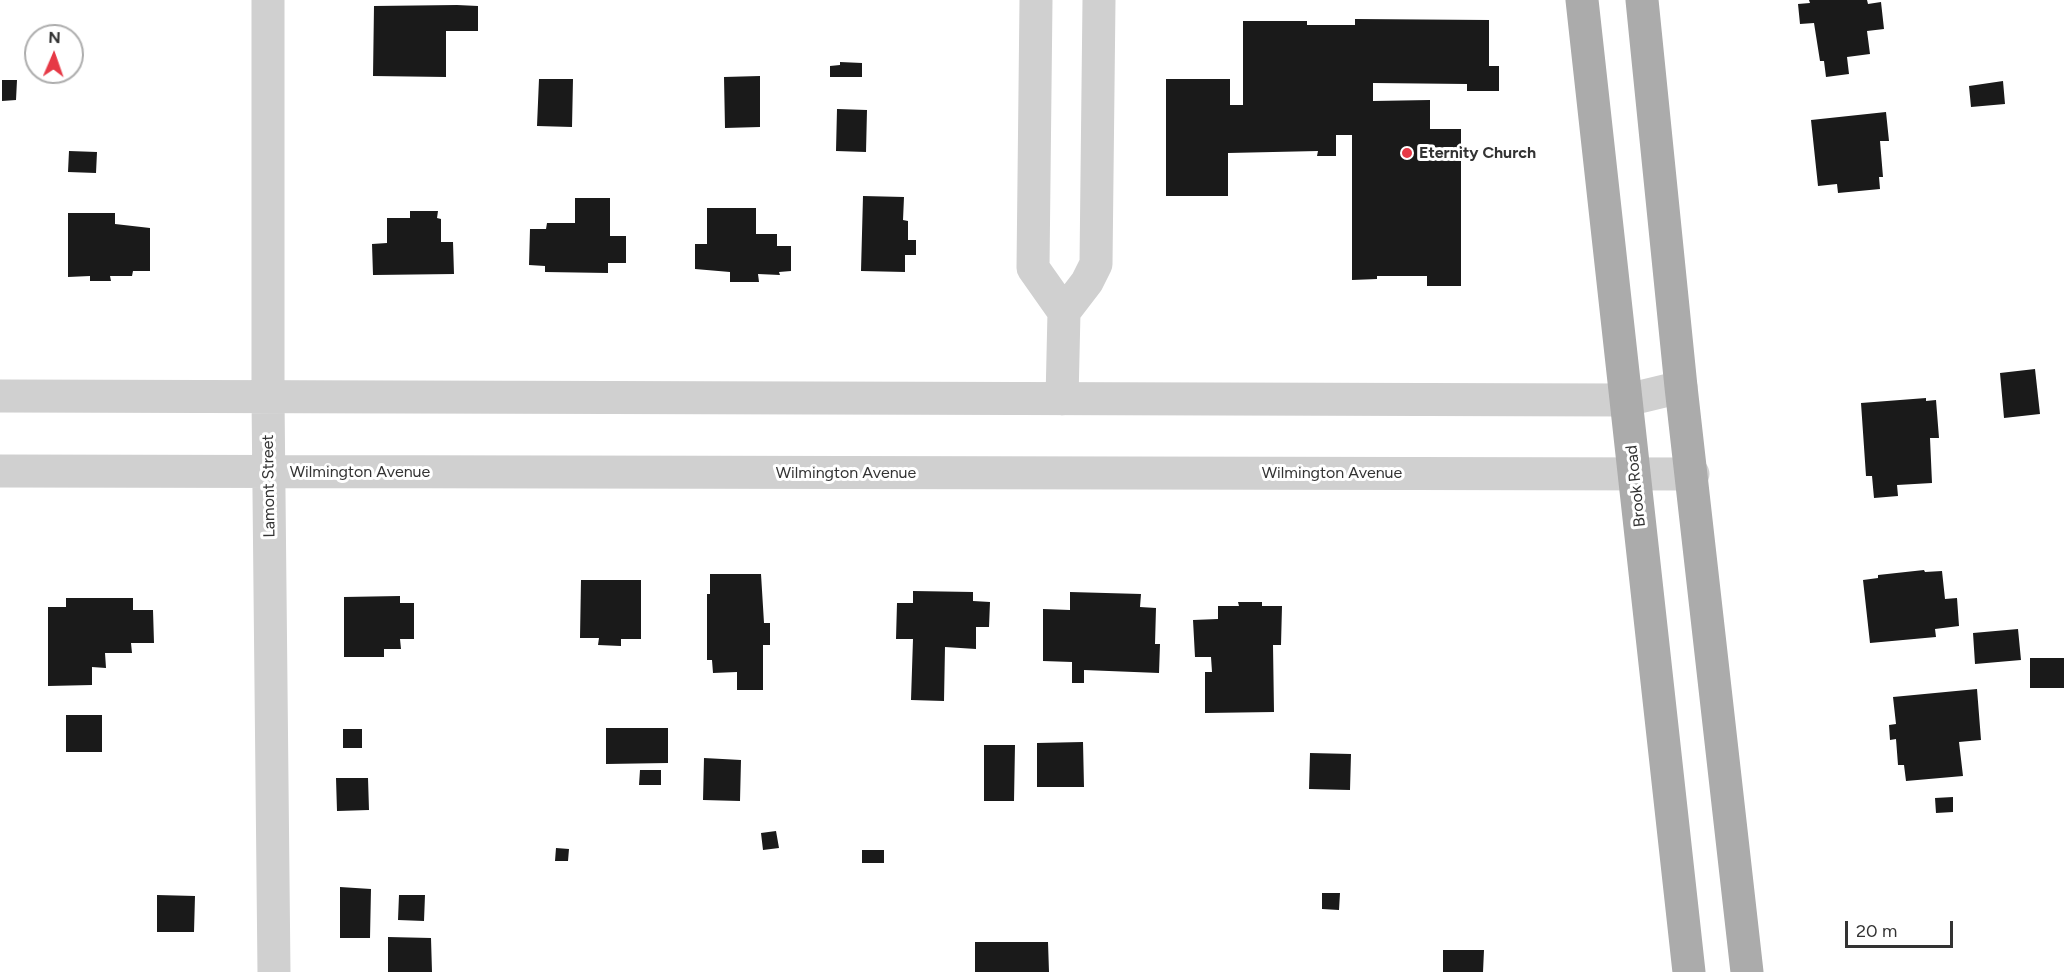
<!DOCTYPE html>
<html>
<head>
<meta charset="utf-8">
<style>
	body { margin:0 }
	#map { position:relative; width:2064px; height:972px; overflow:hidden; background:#fff; font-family:Figtree,sans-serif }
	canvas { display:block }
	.north { position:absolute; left:24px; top:24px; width:60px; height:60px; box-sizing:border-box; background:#fff; border:2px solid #adadad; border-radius:50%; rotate:2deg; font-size:16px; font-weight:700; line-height:24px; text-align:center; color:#333 }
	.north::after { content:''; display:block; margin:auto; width:21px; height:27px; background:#e63946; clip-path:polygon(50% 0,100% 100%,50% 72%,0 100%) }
	.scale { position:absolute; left:1845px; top:921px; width:108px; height:27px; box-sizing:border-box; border:3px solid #333; border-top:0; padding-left:8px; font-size:18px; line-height:21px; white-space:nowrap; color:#333; -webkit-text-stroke:4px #fff; paint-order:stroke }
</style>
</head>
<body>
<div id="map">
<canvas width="2064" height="972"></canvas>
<div class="north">N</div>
<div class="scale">20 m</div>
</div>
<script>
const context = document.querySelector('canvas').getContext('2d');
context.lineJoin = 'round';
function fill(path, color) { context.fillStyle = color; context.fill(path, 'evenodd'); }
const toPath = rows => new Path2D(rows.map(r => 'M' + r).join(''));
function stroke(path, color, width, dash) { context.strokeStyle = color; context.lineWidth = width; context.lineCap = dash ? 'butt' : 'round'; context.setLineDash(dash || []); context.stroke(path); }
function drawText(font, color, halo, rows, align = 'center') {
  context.font = font + ' Figtree,sans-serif'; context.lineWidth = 6; context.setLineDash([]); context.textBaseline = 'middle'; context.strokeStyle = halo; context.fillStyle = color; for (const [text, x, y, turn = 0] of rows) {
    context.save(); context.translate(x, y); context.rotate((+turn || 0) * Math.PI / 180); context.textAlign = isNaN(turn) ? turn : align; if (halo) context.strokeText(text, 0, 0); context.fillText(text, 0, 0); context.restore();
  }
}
const building = toPath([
	[1809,0,1867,0,1868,4,1881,2,1884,29,1867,31,1870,54,1847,57,1849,74,1826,77,1824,61,1820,61,1814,23,1800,24,1798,4,1810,3],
	[457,5,478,6,478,31,446,31,446,77,373,76,374,6],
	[1355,19,1489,20,1489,66,1499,66,1499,91,1467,91,1467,84,1373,83,1373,101,1430,100,1430,129,1461,129,1461,286,1427,286,1427,276,1377,276,1377,279,1352,280,1352,135,1336,135,1336,156,1317,156,1318,151,1228,153,1228,196,1166,196,1166,79,1230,79,1230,105,1243,105,1243,21,1307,21,1307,25,1355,25],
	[840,62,862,63,862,77,830,77,830,66,840,65],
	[760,76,760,127,725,128,724,77],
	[539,79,573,79,572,127,537,126],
	[2,80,17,80,16,100,2,101],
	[2003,81,2005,104,1971,107,1969,86],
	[837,109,867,110,866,152,836,151],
	[1886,112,1889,141,1880,141,1883,177,1879,177,1880,189,1838,193,1837,184,1818,186,1811,120],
	[69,151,97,152,96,173,68,172],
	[863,196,904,197,903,220,908,221,908,240,916,240,916,255,905,255,905,272,861,271],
	[575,198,610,198,610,236,626,236,626,263,608,263,608,273,545,272,545,266,529,265,530,229,546,229,547,223,575,223],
	[707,208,756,208,756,234,777,234,777,246,791,246,791,271,779,272,780,275,758,274,759,282,730,282,730,272,695,269,695,244,707,244],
	[410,211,438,211,437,218,441,219,441,242,453,242,454,274,373,275,372,244,387,243,387,218,410,218],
	[68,213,115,213,115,224,150,228,150,271,133,271,132,276,110,276,111,281,90,281,90,276,68,277],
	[2035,369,2040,414,2004,418,2000,373],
	[1926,398,1926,401,1936,400,1939,438,1930,438,1932,483,1897,485,1898,496,1874,498,1872,476,1866,476,1861,403],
	[1924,570,1925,572,1942,571,1945,599,1957,598,1959,626,1935,629,1936,637,1870,643,1863,580,1878,578,1878,575],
	[710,574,761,574,764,623,770,623,770,645,763,645,763,690,737,690,737,672,713,673,712,660,707,660,707,594,710,594],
	[581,580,641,580,641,639,621,639,621,646,598,645,599,638,580,638],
	[913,591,973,592,973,601,990,602,989,627,976,627,976,649,945,647,944,701,911,700,913,639,896,639,897,603,913,603],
	[1070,592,1141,594,1140,607,1156,608,1155,644,1160,644,1159,673,1084,670,1084,683,1072,683,1072,662,1043,661,1043,609,1070,610],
	[400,596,400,603,414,603,414,639,400,639,401,649,384,649,384,657,344,657,344,597],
	[66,598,133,598,133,610,153,610,154,643,131,643,132,653,105,653,106,668,92,667,92,685,48,686,48,607,66,607],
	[1238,602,1262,602,1262,606,1282,606,1281,645,1273,645,1274,712,1205,713,1205,672,1212,672,1211,657,1195,657,1193,620,1218,619,1218,606,1239,606],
	[2018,629,2021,660,1975,664,1973,633],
	[2030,658,2064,658,2064,688,2030,688],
	[1977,689,1981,740,1959,742,1963,776,1906,781,1904,765,1898,765,1896,739,1890,740,1889,725,1896,724,1893,697],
	[66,715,102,715,102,752,66,752],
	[606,728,668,728,668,763,606,764],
	[343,729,362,729,362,748,343,748],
	[1083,742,1084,787,1037,787,1037,743],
	[984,745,1015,745,1014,801,984,801],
	[1310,753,1351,754,1350,790,1309,789],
	[704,758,741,760,740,801,703,800],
	[640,770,661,770,661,785,639,785],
	[336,778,368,778,369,810,337,811],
	[1953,797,1953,812,1936,813,1935,798],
	[776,831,779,848,763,850,761,833],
	[556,848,569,849,568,861,555,861],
	[862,850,884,850,884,863,862,863],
	[340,887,371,889,370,938,340,938],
	[1322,893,1340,893,1339,910,1322,909],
	[157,895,195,896,194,932,157,932],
	[399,895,425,895,424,921,398,920],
	[388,937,431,938,432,972,388,972],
	[975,942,1048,942,1049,972,975,972],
	[1443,950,1484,950,1483,972,1443,972]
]);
const minor = toPath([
	[268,0,268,398,274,972],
	[1036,0,1033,268,1064,312,1062,399],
	[1064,312,1087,282,1096,264,1099,0],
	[0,396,1627,400,1681,387],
	[0,471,1693,474]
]);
const major = toPath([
	[1582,0,1689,972],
	[1642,0,1681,387,1747,972]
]);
const markers = [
	[1407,153,6,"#e63946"]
];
const poiNames = [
	["Eternity Church",1419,153]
];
const streetNames = [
	["Wilmington Avenue",360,472],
	["Wilmington Avenue",846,473],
	["Wilmington Avenue",1332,473],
	["Lamont Street",269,486,-91],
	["Brook Road",1636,486,-96]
];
fill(building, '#1a1a1a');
stroke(minor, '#d0d0d0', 33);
stroke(major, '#ababab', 33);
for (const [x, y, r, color] of markers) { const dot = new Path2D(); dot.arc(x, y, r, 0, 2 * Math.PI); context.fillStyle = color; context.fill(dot); stroke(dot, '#fff', 2); }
drawText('bold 16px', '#333', '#fff', poiNames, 'left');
drawText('16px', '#333', '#fff', streetNames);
</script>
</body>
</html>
